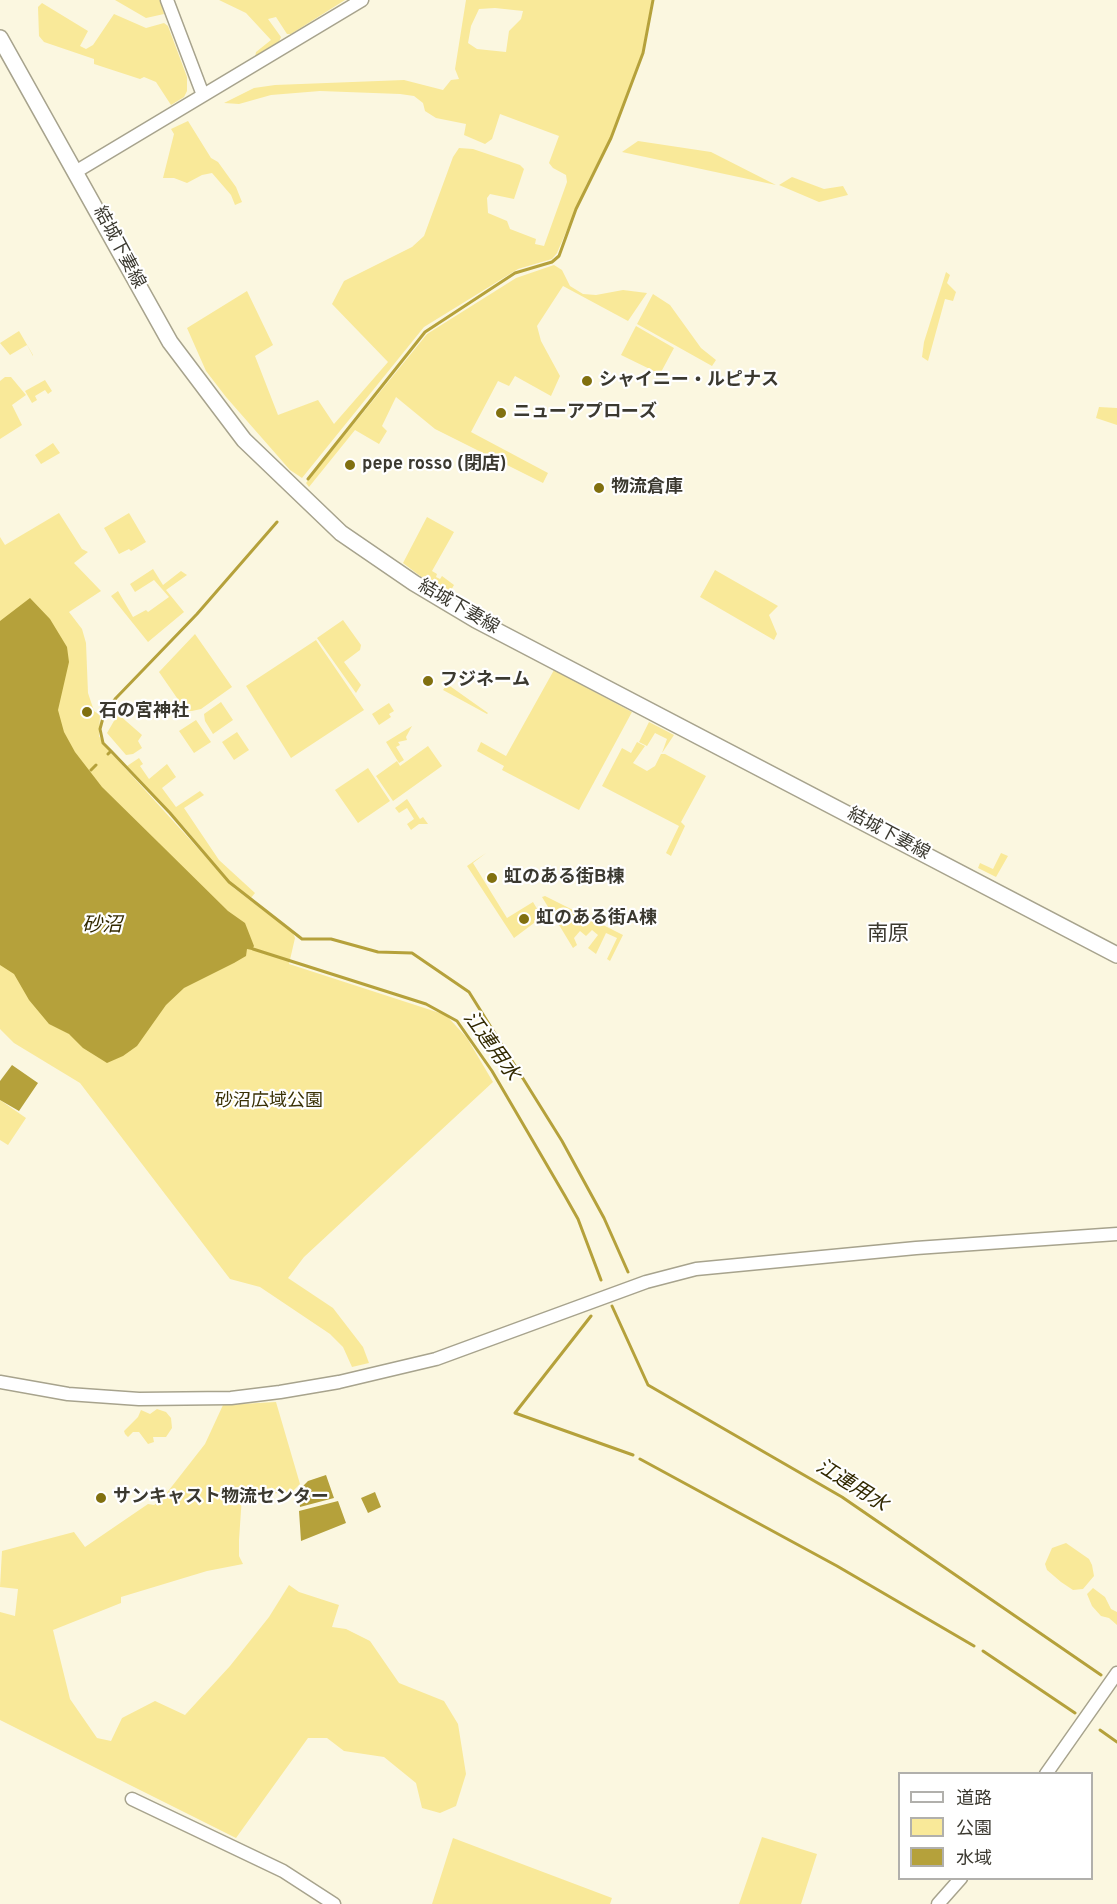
<!DOCTYPE html>
<html>
<head>
<meta charset="utf-8">
<style>
	body { margin:0 }
	#map { position:relative; width:1117px; height:1904px; overflow:hidden; background:#fbf7e0; font-family:Overpass,"Noto Sans JP",sans-serif }
	canvas { display:block }
	.legend { position:absolute; left:898px; top:1772px; width:195px; height:108px; box-sizing:border-box; background:#fff; border:2px solid #b1b0ac; margin:0; padding:8px 10px; list-style:none; font-size:18px; color:#3b3930 }
	.legend li { display:flex; align-items:center; gap:12px; height:30px }
	.legend b { width:30px; border:2px solid #b1b0ac }
</style>
</head>
<body>
<div id="map">
<canvas width="1117" height="1904"></canvas>
<ul class="legend">
<li><b style="height:8px;background:#fff"></b>道路</li>
<li><b style="height:16px;background:#f9e999"></b>公園</li>
<li><b style="height:16px;background:#b5a13b"></b>水域</li>
</ul>
</div>
<script>
const context = document.querySelector('canvas').getContext('2d');
context.lineJoin = 'round';
function fill(path, color) { context.fillStyle = color; context.fill(path, 'evenodd'); }
const toPath = rows => new Path2D(rows.map(r => 'M' + r).join(''));
function stroke(path, color, width, dash) { context.strokeStyle = color; context.lineWidth = width; context.lineCap = dash ? 'butt' : 'round'; context.setLineDash(dash || []); context.stroke(path); }
function drawText(font, color, halo, rows, align = 'center') {
  context.font = font + ' Overpass,"Noto Sans JP",sans-serif'; context.lineWidth = 4.5; context.setLineDash([]); context.textBaseline = 'middle'; context.strokeStyle = halo; context.fillStyle = color; for (const [text, x, y, turn = 0] of rows) {
    context.save(); context.translate(x, y); context.rotate((+turn || 0) * Math.PI / 180); context.textAlign = isNaN(turn) ? turn : align; if (halo) context.strokeText(text, 0, 0); context.fillText(text, 0, 0); context.restore();
  }
}
const green = toPath([
	[115,0,160,0,164,14,146,18],
	[219,0,345,0,291,34,287,34,276,17,268,19,281,37,279,42,255,57,256,52,271,40,246,13],
	[466,0,652,0,642,53,610,138,586,185,557,253,552,259,518,269,424,327,302,478,290,470,226,397,206,371,187,328,247,291,273,345,255,356,278,415,318,400,334,424,388,362,332,304,344,281,412,247,424,236,453,157,459,148,473,149,520,165,524,169,514,199,490,194,487,198,488,213,507,221,510,229,536,239,535,244,544,246,567,182,566,175,553,168,549,163,559,136,500,114,492,139,485,144,464,135,466,124,436,118,425,111,423,103,414,96,400,94,320,91,271,95,239,104,224,103,254,88,275,85,404,80,443,90,451,80,459,79,455,69],
	[495,8,523,11,521,19,509,31,506,52,477,49,468,43,471,26,479,9],
	[42,3,88,31,80,46,86,49,93,45,114,14,146,28,164,23,168,26,187,77,187,91,184,97,171,105,156,82,144,77,140,79,94,64,94,59,44,42,39,36,38,7],
	[188,121,211,158,218,162,236,187,242,202,235,205,231,195,212,173,202,175,187,183,174,178,163,178,174,134,171,129],
	[638,141,711,152,776,185,622,152],
	[792,177,824,189,843,186,848,195,819,202,779,185],
	[554,265,562,270,570,286,583,294,596,295,623,290,647,293,628,321,563,286,537,326,541,341,560,376,551,396,515,376,509,386,498,381,471,432,548,473,543,483,435,429,396,397,382,426,387,431,379,444,355,430,309,487,306,483,427,334,516,278],
	[946,272,950,275,947,283,956,292,953,301,945,299,928,361,922,357,924,342],
	[653,294,670,305,701,348,716,360,712,366,637,324],
	[636,326,674,348,660,374,621,355],
	[19,331,33,355,33,356,27,345,10,355,0,343],
	[5,377,11,377,26,395,12,405,22,425,0,439,0,381],
	[45,380,52,391,48,394,45,390,35,396,37,400,32,403,25,391],
	[1099,407,1117,408,1117,425,1096,418],
	[53,443,60,453,41,464,35,455],
	[59,513,82,549,88,552,74,563,101,591,69,612,82,629,86,643,88,693,94,711,100,715,99,736,105,746,234,888,293,933,295,938,289,964,446,1015,467,1038,493,1082,304,1257,288,1278,333,1308,363,1347,369,1363,352,1367,343,1347,330,1334,260,1287,230,1279,80,1083,14,1043,0,1029,0,537,5,545],
	[129,513,146,542,131,551,129,549,119,554,104,528],
	[427,517,454,532,432,571,437,574,436,577,440,579,442,576,454,585,450,592,424,579,403,563],
	[153,569,163,585,181,571,187,575,166,590,184,612,148,642,111,596,118,591,133,617,146,610,148,612,169,597,154,580,135,592,130,584],
	[715,570,778,606,769,615,777,634,774,640,700,597],
	[343,620,361,645,360,650,344,662,361,685,356,693,317,638],
	[195,634,232,687,201,709,192,711,186,711,159,672],
	[316,640,364,710,291,758,246,686],
	[554,670,632,712,579,810,502,770,504,766,477,751,481,742,506,756],
	[447,684,488,713,487,714,443,690],
	[221,702,233,720,213,734,205,721,204,714],
	[389,703,394,711,389,714,391,717,379,725,372,714],
	[118,714,142,735,138,741,142,748,133,754,126,755,107,733],
	[196,720,211,742,194,753,179,731],
	[649,722,674,735,662,753,667,739,655,733,647,746,639,742],
	[412,726,406,737,407,740,398,742,400,745,396,747,404,760,399,763,386,742],
	[237,732,249,750,234,760,222,742],
	[637,742,645,746,633,763,647,771,655,766,661,754,665,754,706,776,681,822,685,826,671,856,666,853,679,826,602,786,622,748,631,753],
	[428,746,442,766,393,801,376,776,397,761,400,766],
	[139,758,143,764,140,766,149,779,167,764,176,777,162,788,176,807,200,791,204,795,184,808,219,860,255,893,250,899,226,878,185,828,127,766],
	[368,768,390,801,358,823,335,790],
	[407,799,420,819,423,817,428,824,419,824,411,830,407,824,414,819,407,808,399,813,395,808],
	[486,853,473,863,507,918,533,902,542,917,514,938,467,866],
	[1001,853,1008,856,996,877,978,868,980,863,993,869],
	[545,896,623,935,610,961,607,959,617,938,606,933,596,954,588,948,598,935,592,930,586,936,580,931,574,938,577,945,573,948,542,897],
	[0,1100,26,1118,8,1145,0,1140],
	[276,1402,300,1484,292,1492,242,1496,239,1540,239,1556,243,1564,207,1571,121,1597,121,1603,53,1630,70,1699,97,1738,111,1741,122,1718,155,1701,185,1715,230,1666,269,1617,289,1585,299,1592,339,1605,332,1627,346,1629,370,1641,399,1683,444,1701,458,1724,466,1774,456,1806,440,1813,422,1808,416,1783,384,1757,344,1751,327,1738,308,1738,236,1838,0,1720,0,1612,15,1616,18,1589,0,1587,2,1551,74,1532,85,1547,148,1504,154,1505,162,1499,205,1444,223,1405],
	[157,1409,166,1412,171,1418,172,1428,166,1437,153,1437,154,1442,148,1444,139,1432,133,1432,128,1437,125,1434,124,1431,138,1417,141,1410,150,1414],
	[1066,1543,1089,1559,1092,1565,1094,1576,1083,1589,1073,1590,1061,1582,1047,1570,1045,1564,1052,1548],
	[1093,1588,1105,1597,1111,1609,1117,1612,1117,1625,1109,1618,1101,1616,1092,1606,1087,1594],
	[762,1837,817,1854,801,1904,739,1904],
	[453,1838,612,1898,610,1904,432,1904]
]);
const water = toPath([
	[30,598,50,619,67,647,69,662,58,710,64,732,75,752,102,787,159,843,228,911,245,923,254,946,252,950,247,949,246,956,234,963,184,988,166,1005,137,1046,123,1056,107,1063,83,1048,69,1034,49,1024,29,1000,14,974,0,965,0,621],
	[12,1065,38,1083,19,1111,0,1100,0,1081],
	[326,1475,334,1498,300,1507,298,1491,308,1481],
	[375,1492,381,1507,368,1513,361,1498],
	[338,1501,346,1523,301,1541,299,1511]
]);
const stream = toPath([
	[308,479,425,332,515,273,552,262,559,256,576,209,611,138,643,53,653,0],
	[111,751,170,813,229,882,302,939,331,939,378,952,412,953,469,992,562,1141,604,1218,628,1272],
	[108,754,111,751,103,743,100,729,104,714,116,698,197,614,277,522],
	[91,770,96,765],
	[253,949,426,1004,457,1021,492,1071,565,1196,578,1219,601,1280],
	[612,1306,648,1385,842,1497,1101,1675],
	[591,1316,515,1413,633,1455],
	[640,1459,837,1566,974,1646],
	[983,1651,1075,1713],
	[1100,1730,1117,1742]
]);
const tertiary = toPath([
	[167,0,203,95],
	[77,171,362,0],
	[0,1382,68,1394,139,1399,231,1398,280,1392,339,1382,436,1359,646,1282,696,1269,916,1248,1117,1234],
	[1046,1774,1117,1673],
	[132,1799,283,1871,334,1904],
	[938,1904,961,1878]
]);
const primary = toPath([
	[0,38,170,342,244,440,341,533,414,583,476,620,1117,955]
]);
const markers = [
	[587,381,6,"#81700f"],
	[501,413,6,"#81700f"],
	[350,465,6,"#81700f"],
	[599,488,6,"#81700f"],
	[428,681,6,"#81700f"],
	[87,712,6,"#81700f"],
	[492,878,6,"#81700f"],
	[524,919,6,"#81700f"],
	[101,1498,6,"#81700f"]
];
const streetNames = [
	["結城下妻線",118,248,62],
	["結城下妻線",458,608,30],
	["結城下妻線",888,835,28]
];
const poiNames = [
	["シャイニー・ルピナス",599,381],
	["ニューアプローズ",513,413],
	["pepe rosso (閉店)",362,465],
	["物流倉庫",611,488],
	["フジネーム",440,681],
	["石の宮神社",99,712],
	["虹のある街B棟",504,878],
	["虹のある街A棟",536,919],
	["サンキャスト物流センター",113,1498]
];
const parkNames = [
	["砂沼広域公園",269,1102]
];
const waterNames = [
	["砂沼",102,927],
	["江連用水",490,1047,54],
	["江連用水",851,1487,32]
];
const quarterNames = [
	["南原",888,936]
];
fill(green, '#f9e999');
fill(water, '#b5a13b');
stroke(stream, '#b5a13b', 3);
stroke(tertiary, '#a7a38d', 15);
stroke(primary, '#a7a38d', 18);
stroke(tertiary, '#fff', 12);
stroke(primary, '#fff', 15);
for (const [x, y, r, color] of markers) { const dot = new Path2D(); dot.arc(x, y, r, 0, 2 * Math.PI); context.fillStyle = color; context.fill(dot); stroke(dot, '#fff', 2); }
drawText('18px', '#3b3930', '#fff', streetNames);
drawText('bold 18px', '#3b3930', '#fff', poiNames, 'left');
drawText('18px', '#3a3105', '#fff', parkNames);
drawText('italic 20px', '#322900', '#fff', waterNames);
drawText('21px', '#3b3930', '#fff', quarterNames);
</script>
</body>
</html>
